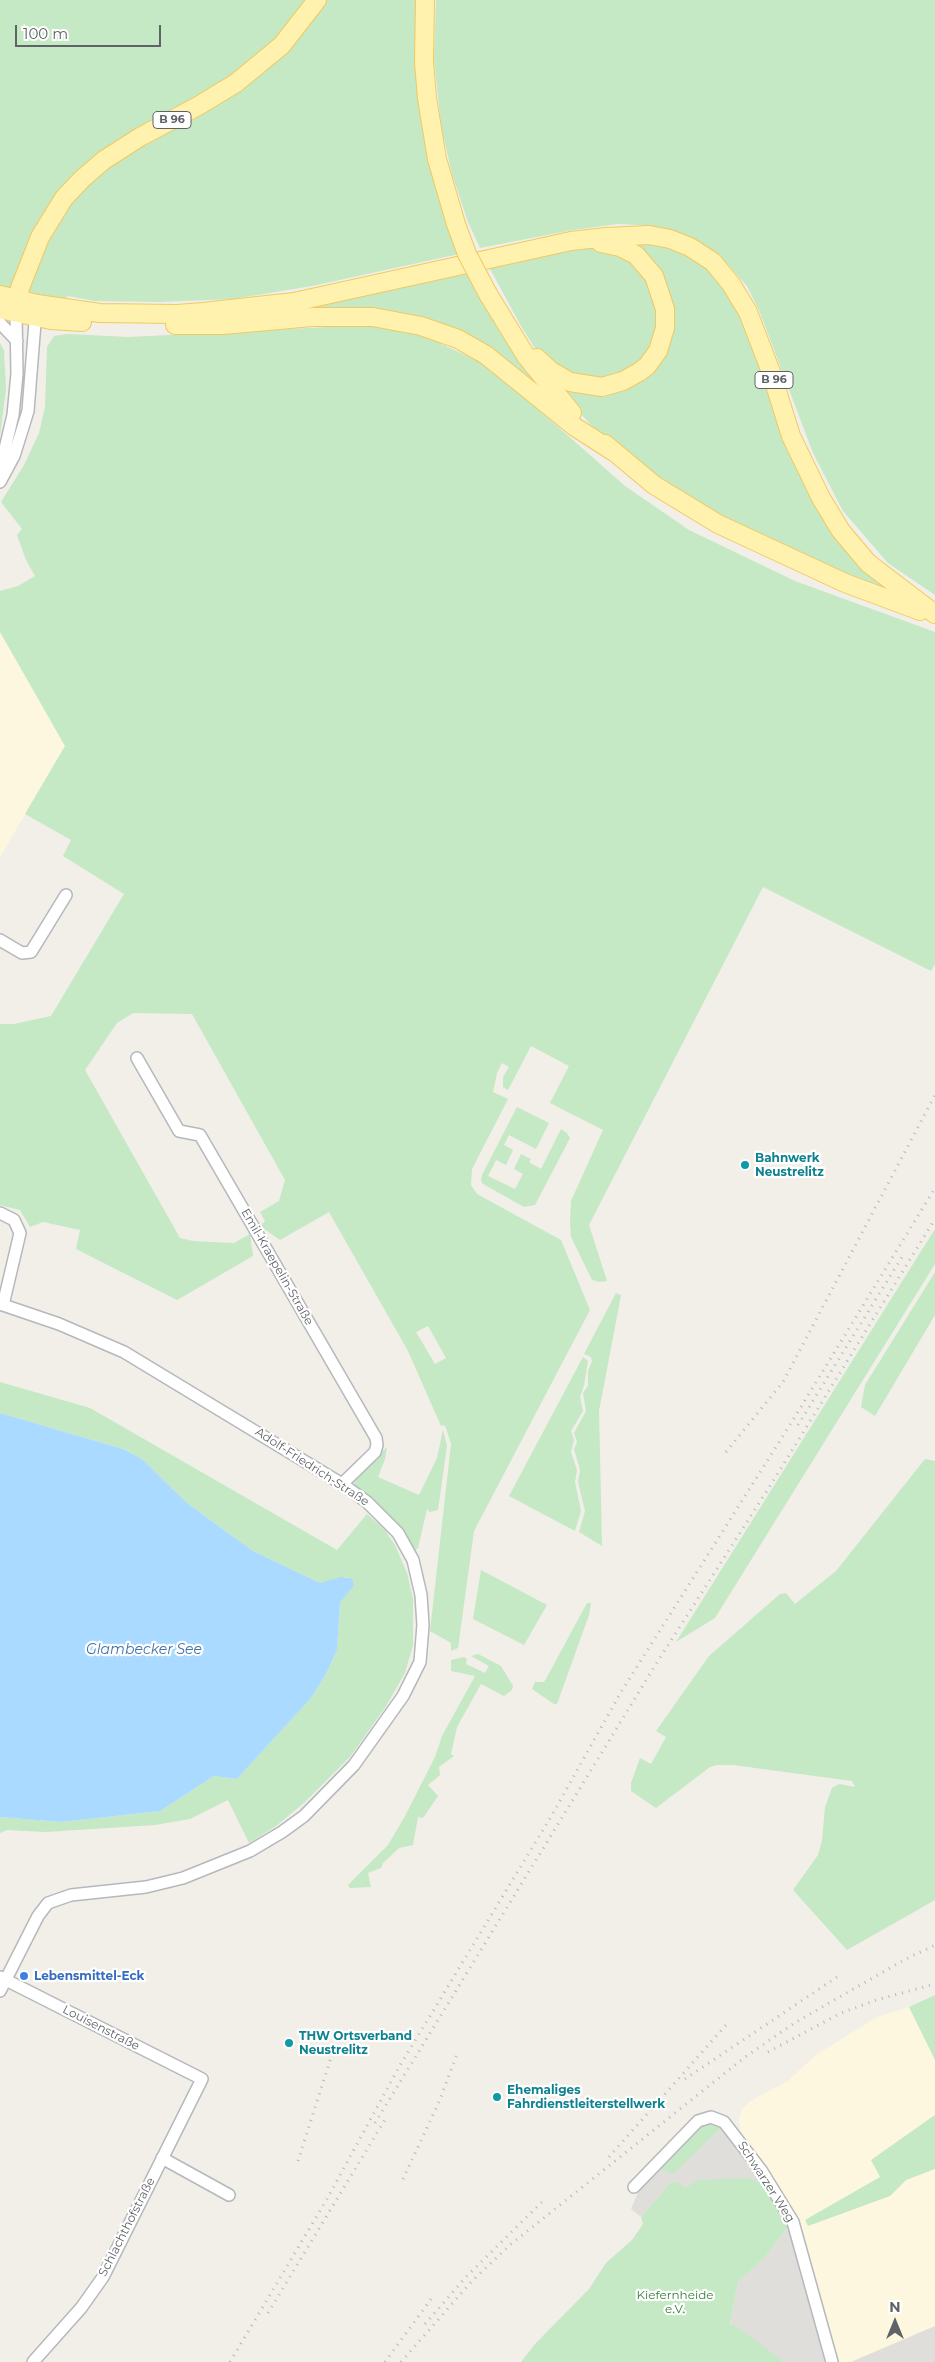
<!DOCTYPE html>
<html>
<head>
<meta charset="utf-8">
<style>
	body { margin:0 }
	#map { position:relative; width:935px; height:2362px; overflow:hidden; background:#f1efe8; font-family:Montserrat,sans-serif }
	canvas { display:block }
	.north { position:absolute; left:870px; top:2297px; width:50px; height:50px; -webkit-text-stroke:4px #fff; paint-order:stroke; rotate:0deg; font-size:14px; font-weight:700; line-height:20px; text-align:center; color:#5f6368 }
	.north::after { content:''; display:block; margin:auto; width:18px; height:22px; background:#5f6368; clip-path:polygon(50% 0,100% 100%,50% 72%,0 100%) }
	.scale { position:absolute; left:15px; top:25px; width:146px; height:22px; box-sizing:border-box; border:2px solid #5f6368; border-top:0; padding-left:6px; font-size:15px; line-height:18px; white-space:nowrap; color:#5f6368; -webkit-text-stroke:4px #fff; paint-order:stroke }
</style>
</head>
<body>
<div id="map">
<canvas width="935" height="2362"></canvas>
<div class="north">N</div>
<div class="scale">100 m</div>
</div>
<script>
const context = document.querySelector('canvas').getContext('2d');
context.lineJoin = 'round';
function fill(path, color) { context.fillStyle = color; context.fill(path, 'evenodd'); }
const toPath = rows => new Path2D(rows.map(r => 'M' + r).join(''));
function stroke(path, color, width, dash) { context.strokeStyle = color; context.lineWidth = width; context.lineCap = dash ? 'butt' : 'round'; context.setLineDash(dash || []); context.stroke(path); }
function drawText(font, color, halo, rows, align = 'center') {
  context.font = font + ' Montserrat,sans-serif'; context.lineWidth = 4.5; context.setLineDash([]); context.textBaseline = 'middle'; context.strokeStyle = halo; context.fillStyle = color; for (const [text, x, y, turn = 0] of rows) {
    context.save(); context.translate(x, y); context.rotate((+turn || 0) * Math.PI / 180); context.textAlign = isNaN(turn) ? turn : align; if (halo) context.strokeText(text, 0, 0); context.fillText(text, 0, 0); context.restore();
  }
}
const commercial = toPath([
	[0,632,65,746,0,857],
	[909,2007,935,2060,935,2115,871,2160,881,2177,808,2226,890,2196,906,2180,935,2169,935,2326,851,2362,839,2362,801,2225,791,2205,741,2132,739,2119,742,2109,752,2100,788,2081,816,2055,877,2017]
]);
const industrial = toPath([
	[722,2127,764,2184,685,2188,671,2182,641,2217,631,2209,642,2183,660,2164,673,2173],
	[789,2226,826,2362,784,2362,730,2325,738,2282,765,2257],
	[935,2326,935,2362,851,2362]
]);
const green = toPath([
	[0,0,310,0,288,29,238,75,79,172,12,287,5,290,0,290],
	[322,0,420,0,459,254,312,286,233,299,161,302,95,301,68,296,62,302,27,296,26,284,66,202,118,155,209,105],
	[436,0,935,0,935,595,888,563,843,511,813,453,759,310,747,286,721,257,694,239,676,232,653,226,618,224,573,230,480,248,468,222,452,174,441,126,434,59],
	[665,243,691,254,720,277,744,313,813,490,907,596,842,575,712,515,626,456,592,426,569,401,554,379,564,385,641,377,670,307,624,245],
	[592,248,612,250,646,271,661,323,647,357,606,382,569,377,538,353,521,326,489,267,567,250],
	[467,271,478,296,480,296,500,333,521,363,548,395,440,324,252,315],
	[349,326,382,327,424,336,480,362,514,388,625,486,689,530,795,581,935,632,935,964,931,971,763,887,589,1225,607,1281,600,1282,592,1280,571,1237,570,1224,571,1201,603,1130,550,1103,569,1066,531,1046,508,1090,503,1087,503,1077,509,1067,502,1063,497,1073,493,1092,508,1099,472,1169,471,1185,477,1194,561,1240,590,1310,474,1531,458,1648,451,1651,451,1643,430,1631,451,1444,446,1428,444,1425,441,1426,408,1351,329,1212,280,1240,260,1226,265,1221,260,1212,279,1201,285,1180,192,1014,133,1013,117,1023,85,1070,180,1238,193,1241,234,1243,250,1234,253,1256,177,1300,76,1249,80,1230,43,1222,30,1227,20,1210,0,1205,0,1024,14,1024,51,1016,124,894,63,856,71,840,25,814,65,746,0,632,0,591,18,586,35,576,26,560,17,535,22,529,1,502,24,465,39,433,45,407,47,347,54,336,67,334,129,337],
	[428,1326,446,1358,435,1364,416,1332],
	[0,343,4,350,6,389,0,436],
	[517,1107,549,1123,536,1149,509,1135,504,1145,513,1150,506,1165,496,1160,488,1176,515,1189,523,1174,514,1169,521,1154,531,1159,529,1162,541,1169,561,1129,567,1133,570,1138,535,1205,524,1207,483,1184,481,1181,482,1175],
	[935,1229,935,1264,715,1618,676,1642],
	[935,1272,935,1315,875,1416,861,1407,865,1385],
	[616,1293,621,1295,599,1411,602,1546,579,1532,585,1511,578,1482,580,1470,574,1449,577,1442,574,1433,586,1411,583,1393,588,1386,588,1371,592,1361,591,1357,584,1354],
	[583,1357,588,1361,584,1385,580,1397,583,1411,571,1431,574,1440,571,1452,577,1470,575,1482,581,1511,575,1531,509,1496],
	[0,1382,90,1408,337,1550,367,1514,384,1529,395,1545,407,1573,413,1599,413,1645,405,1673,386,1706,350,1757,304,1803,276,1826,249,1843,228,1800,190,1819,155,1825,46,1832,7,1830,0,1833,0,1817,61,1822,160,1811,214,1776,237,1779,311,1698,326,1674,337,1650,340,1603,350,1589,347,1577,320,1583,253,1551,187,1503,142,1459,123,1449,0,1413],
	[443,1430,447,1446,438,1510,430,1512,427,1509,418,1548,414,1552,355,1487,354,1479,387,1447,385,1459,378,1477,419,1495,437,1458],
	[925,1459,935,1461,935,1900,847,1950,793,1890,818,1855,822,1841,825,1807,832,1788,839,1784,855,1787,852,1781,733,1765,717,1765,710,1767,656,1808,631,1791,631,1783,640,1758,651,1764,666,1737,656,1731,709,1656,780,1594,786,1593,795,1604,836,1571],
	[481,1570,547,1605,524,1645,473,1619],
	[587,1603,591,1603,589,1615,557,1704,554,1704,532,1689,535,1682,544,1682,547,1677],
	[478,1654,501,1666,513,1686,512,1690,504,1696,481,1684,457,1727,451,1754,454,1756,439,1767,440,1775,428,1785,438,1796,423,1818,418,1817,413,1845,399,1848,383,1863,381,1868,368,1873,371,1887,350,1888,348,1885,388,1845,405,1816,435,1757,442,1736,475,1676,451,1671,451,1660,464,1657,467,1659,466,1664,485,1673,489,1666,471,1656],
	[935,1995,935,2060,909,2007],
	[935,2115,935,2169,906,2180,890,2196,808,2226,805,2220,880,2177,871,2160],
	[709,2124,722,2127,673,2174,663,2171,660,2164,699,2128],
	[749,2178,764,2184,789,2226,765,2257,738,2282,730,2324,739,2328,784,2362,521,2362,535,2344,589,2289,606,2263,632,2240,643,2224,641,2217,671,2182,679,2183,685,2188,699,2180]
]);
const water = toPath([
	[0,1413,123,1449,142,1459,187,1503,253,1551,320,1583,341,1577,352,1579,354,1585,340,1603,337,1650,326,1674,311,1698,237,1779,214,1776,160,1811,61,1822,0,1817]
]);
const street = toPath([
	[0,323,17,341],
	[0,470,13,415,17,374,16,313],
	[0,482,14,456,28,411,36,310],
	[0,940,22,953,31,952,66,895],
	[137,1058,179,1131,200,1135,376,1438,377,1445,375,1452,342,1484],
	[0,1213,14,1220,20,1233,3,1305],
	[0,1304,59,1324,124,1352,342,1484,367,1502,398,1533,413,1560,421,1595,423,1625,420,1662,403,1696,354,1765,304,1816,282,1832,250,1851,183,1878,146,1887,71,1895,48,1903,38,1916,0,1991],
	[0,1977,202,2079,103,2277,81,2308,33,2362],
	[162,2158,229,2195],
	[634,2187,698,2121,711,2117,724,2122,761,2170,793,2222,832,2362]
]);
const primary = toPath([
	[425,0,424,62,427,98,437,159,456,224],
	[488,294,526,356,572,413],
	[0,295,37,304,100,313,177,314,203,312,294,302,571,241,606,237,649,235,670,239,690,247,713,262,731,284,748,312,771,372,791,436,821,498,841,531,868,563,935,614],
	[0,309,51,320,82,322],
	[16,309,20,288,40,237,64,198,82,179,104,160,140,137,198,106,236,83,282,45,317,0],
	[175,325,223,325,312,317,373,317,421,326,458,339,486,355,575,427,614,452],
	[537,358,551,371,570,382,602,387,623,381,639,372,647,366,658,351,665,328,665,309,654,276,636,255,620,247,601,243],
	[605,444,654,485,718,524,845,583,920,611]
]);
const rail = toPath([
	[798,1425,902,1257],
	[726,1452,783,1382,935,1095],
	[768,2052,841,2013,876,2000,935,1984],
	[685,2079,837,1977],
	[375,2123,656,1664,770,1486,935,1219],
	[609,2157,727,2024],
	[298,2161,333,2051],
	[403,2179,439,2102,457,2054],
	[268,2313,386,2118],
	[425,2324,466,2277,546,2198],
	[230,2362,327,2199,399,2067,552,1815,621,1692,788,1428,935,1188],
	[385,2362,434,2295],
	[401,2362,472,2281,510,2245,745,2057,796,2022,904,1960,935,1945]
]);
const primaryBridge = toPath([
	[456,224,467,254,488,294]
]);
const markers = [
	[745,1165,5,"#0f9aa8"],
	[24,1976,5,"#3f7fe0"],
	[289,2043,5,"#0f9aa8"],
	[497,2097,5,"#0f9aa8"]
];
const shields = [
	[172,120,38],
	[774,380,38]
];
const shieldNames = [
	["B 96",172,120],
	["B 96",774,380]
];
const cultureNames = [
	["Bahnwerk",755,1158],
	["Neustrelitz",755,1172],
	["THW Ortsverband",299,2036],
	["Neustrelitz",299,2050],
	["Ehemaliges",507,2090],
	["Fahrdienstleiterstellwerk",507,2104]
];
const streetNames = [
	["Emil-Kraepelin-Straße",277,1267,60],
	["Adolf-Friedrich-Straße",312,1467,33],
	["Louisenstraße",101,2028,27],
	["Schwarzer Weg",766,2182,57],
	["Schlachthofstraße",127,2227,-63]
];
const shopNames = [
	["Lebensmittel-Eck",34,1976]
];
const parkNames = [
	["Kiefernheide",675,2295],
	["e.V.",675,2309]
];
const waterNames = [
	["Glambecker See",144,1650]
];
fill(commercial, '#fef7e0');
fill(industrial, '#e0deda');
fill(green, '#c5e8c5');
fill(water, '#aadaff');
stroke(street, '#b5b8bc', 14);
stroke(primary, '#f2c960', 20);
stroke(street, '#fff', 11);
stroke(primary, '#fff2af', 18);
stroke(rail, '#b6b7b8', 3, [1, 6]);
stroke(primaryBridge, '#f2c960', 20, []);
stroke(primaryBridge, '#fff2af', 18);
for (const [x, y, r, color] of markers) { const dot = new Path2D(); dot.arc(x, y, r, 0, 2 * Math.PI); context.fillStyle = color; context.fill(dot); stroke(dot, '#fff', 2); }
for (const [x, y, w] of shields) { const box = new Path2D(); box.roundRect(x - w / 2, y - 8.5, w, 17, 4); context.fillStyle = '#fff'; context.fill(box); stroke(box, '#5f6368', 1); }
drawText('bold 11px', '#5f6368', null, shieldNames);
drawText('bold 12px', '#0d838f', '#fff', cultureNames, 'left');
drawText('12px', '#5f6368', '#fff', streetNames);
drawText('bold 12px', '#366cbe', '#fff', shopNames, 'left');
drawText('12px', '#348238', '#fff', parkNames);
drawText('italic 14px', '#4174aa', '#fff', waterNames);
</script>
</body>
</html>
